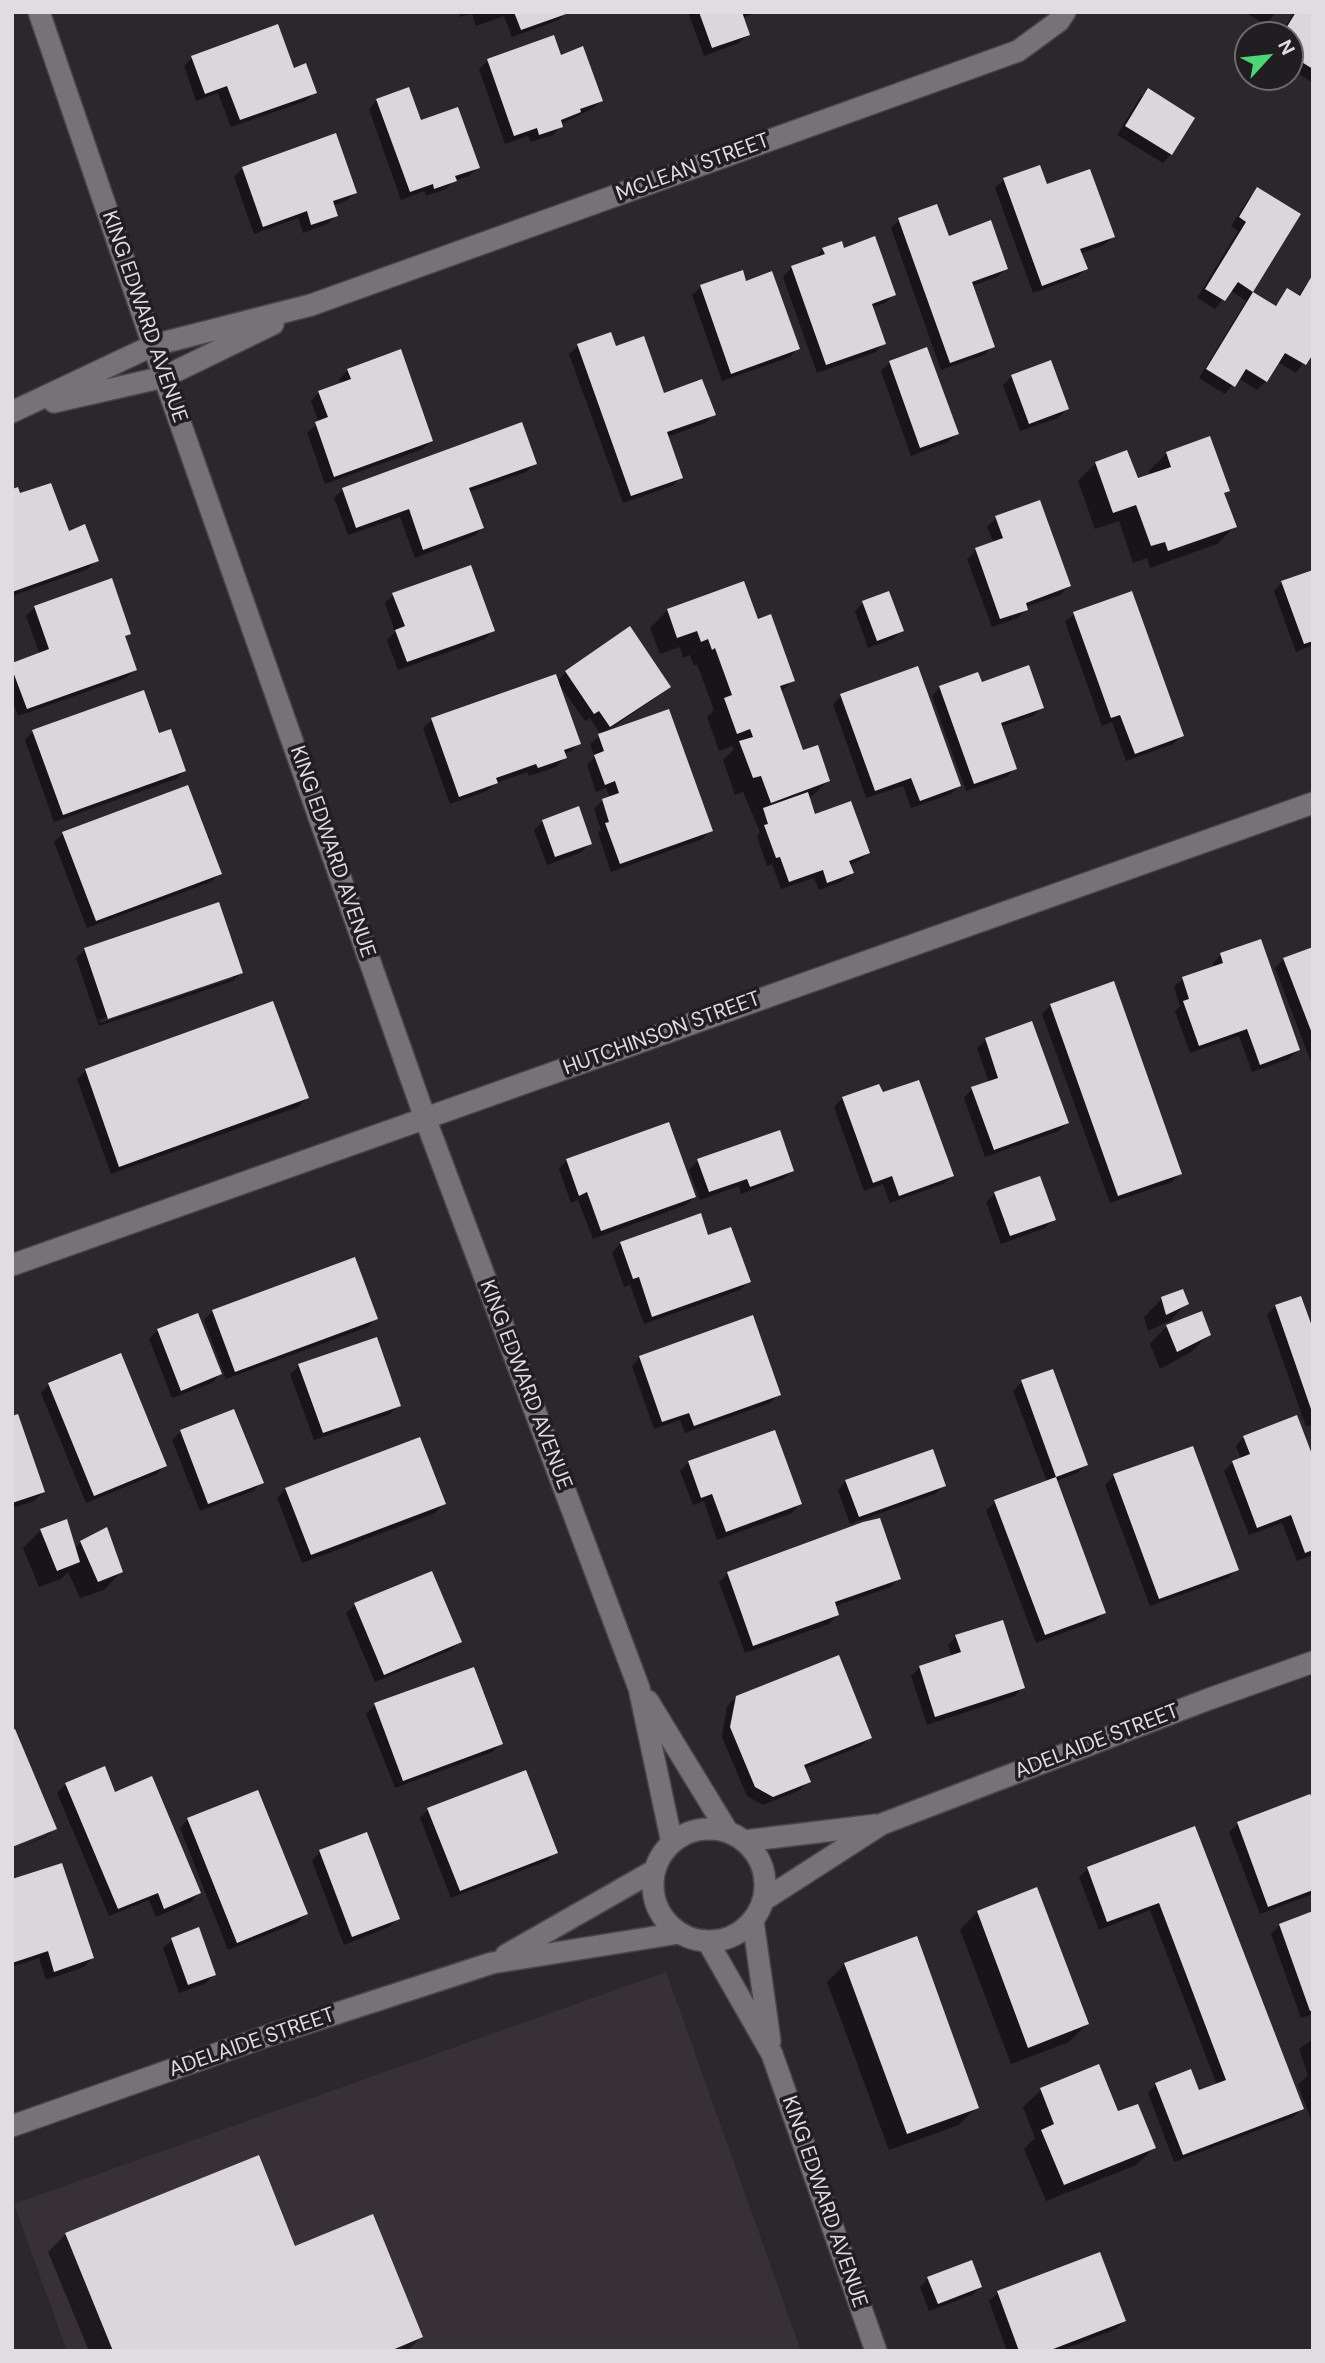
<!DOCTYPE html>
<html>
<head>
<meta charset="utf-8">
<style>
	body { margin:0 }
	#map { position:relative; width:1325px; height:2363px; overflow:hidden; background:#2b282b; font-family:"DM Sans",sans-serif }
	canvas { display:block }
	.frame { position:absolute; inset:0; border:14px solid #dfdddf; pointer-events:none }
	.north { position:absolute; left:1234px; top:21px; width:70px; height:70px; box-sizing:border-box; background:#211e21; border:2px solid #6d6a6d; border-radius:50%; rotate:63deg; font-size:19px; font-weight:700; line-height:28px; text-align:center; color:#dfdddf }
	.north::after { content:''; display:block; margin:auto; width:24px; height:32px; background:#4cd676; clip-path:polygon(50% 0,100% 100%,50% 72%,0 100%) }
</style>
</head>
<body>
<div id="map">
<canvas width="1325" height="2363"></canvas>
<div class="frame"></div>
<div class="north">N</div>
</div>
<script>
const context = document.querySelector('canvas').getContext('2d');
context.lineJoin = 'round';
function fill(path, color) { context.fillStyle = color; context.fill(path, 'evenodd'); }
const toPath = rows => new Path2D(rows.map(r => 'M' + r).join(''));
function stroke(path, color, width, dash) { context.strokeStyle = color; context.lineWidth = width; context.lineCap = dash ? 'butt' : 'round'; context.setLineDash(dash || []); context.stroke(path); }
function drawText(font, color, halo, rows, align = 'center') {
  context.font = font + ' "DM Sans",sans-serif'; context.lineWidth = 7; context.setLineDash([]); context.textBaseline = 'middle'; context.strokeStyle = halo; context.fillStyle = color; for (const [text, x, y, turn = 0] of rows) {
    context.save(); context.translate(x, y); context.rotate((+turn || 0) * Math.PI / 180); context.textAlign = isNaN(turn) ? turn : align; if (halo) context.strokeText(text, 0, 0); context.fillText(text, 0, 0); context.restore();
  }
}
const built = toPath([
	[666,1972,801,2351,67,2351,14,2204]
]);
const shadow = toPath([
	[459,12,567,12,559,20,512,37,504,16,476,26,472,13,460,17],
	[688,12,757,12,742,18,748,35,739,43,704,56],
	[1245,12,1276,12,1265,25],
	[1294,12,1313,12,1313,83,1290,68,1290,35,1280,35],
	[560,57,601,101,592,109,561,124,561,126,553,135,531,142,528,136,505,144,479,69,488,61],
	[192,58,293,70,315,92,306,101,231,127,218,93,196,101,184,66],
	[1148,90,1171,154,1163,163,1117,135,1139,99],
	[377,100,420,122,478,167,469,176,454,181,446,189,426,196,424,191,401,200,369,109],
	[243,168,355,193,346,201,332,206,336,216,327,224,303,233,298,218,254,234,234,177],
	[1004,180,1046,186,1113,237,1104,245,1080,254,1086,269,1077,277,1033,293,995,188],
	[1258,190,1298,214,1251,292,1274,307,1288,291,1297,297,1313,275,1313,351,1296,373,1278,362,1266,381,1257,390,1238,378,1225,394,1199,378,1246,301,1230,290,1215,309,1197,298,1238,231,1231,226,1249,198],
	[899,220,948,238,1006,269,997,277,972,286,993,346,984,355,941,370,891,228],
	[823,249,843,250,894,294,885,303,871,308,884,343,876,352,817,373,783,277,791,268,815,259],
	[741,272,745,283,798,348,790,357,722,381,692,295,701,287],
	[610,334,615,348,663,396,714,414,705,423,667,437,681,477,672,486,623,503,569,354,578,346],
	[926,349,957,434,948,442,911,456,881,371,889,363],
	[348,370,431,441,423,449,325,484,307,432,319,423,311,401,319,392,341,384,339,379],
	[1012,376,1067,409,1058,418,1020,431,1003,385],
	[1167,453,1228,490,1223,495,1235,526,1217,544,1150,568,1147,558,1133,563,1119,521,1095,529,1078,481,1096,463,1137,481,1151,476,1149,471],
	[535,463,526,472,469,492,482,528,474,536,415,558,400,517,348,535,334,498,343,489],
	[12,491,68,533,97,560,88,569,12,596],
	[996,518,1069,586,1060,595,1026,607,1026,609,1018,618,992,627,967,559,976,550,994,543,987,527],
	[1313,571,1313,645,1296,652,1274,591,1282,582],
	[393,595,493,630,485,639,398,670,387,640,395,632,385,603],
	[863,603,902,630,893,639,868,648,855,611],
	[35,607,129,633,124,638,135,669,126,678,18,716,12,700,12,664,40,655,26,616],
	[668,610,757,621,793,680,780,693,802,753,828,781,808,800,814,817,868,853,859,861,849,865,852,873,843,881,819,890,814,878,781,889,772,864,767,866,757,836,760,832,743,792,735,795,723,760,734,749,732,746,719,751,707,717,714,710,697,664,694,666,690,655,683,658,680,647,660,654,650,628],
	[1074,614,1182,736,1173,744,1126,761,1112,722,1102,726,1065,622],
	[630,629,669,686,660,695,604,733,711,830,702,839,611,872,598,833,601,830,594,809,603,800,610,798,606,788,596,792,587,765,595,757,590,744,601,735,590,718,585,721,558,683,579,743,570,752,563,754,565,758,556,767,529,776,527,772,496,783,487,791,450,804,423,728,432,720,557,681,566,672],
	[980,684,1042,707,1033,716,1000,727,1015,768,1007,777,966,791,932,696,940,687],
	[841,696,959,786,951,794,911,808,903,786,866,798,833,704],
	[33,732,158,735,184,771,176,779,54,822,25,740],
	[187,787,220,873,211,882,87,928,54,842,63,834],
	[543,821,590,843,582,852,547,865,534,830],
	[85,949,241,973,233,981,99,1026,76,958],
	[233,975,233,978,100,1023,99,1020],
	[1313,949,1313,1067,1275,968,1284,959],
	[1221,955,1298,1050,1289,1059,1252,1072,1239,1036,1190,1053,1175,1011,1180,1006,1174,987,1183,979,1214,968,1213,963],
	[1051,1005,1180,1173,1172,1182,1110,1203,1042,1014],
	[986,1040,1067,1123,1059,1131,985,1157,964,1098,972,1089,989,1083,977,1048],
	[86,1070,307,1098,298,1107,111,1174,77,1079],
	[882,1095,952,1176,943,1184,890,1203,883,1184,864,1191,834,1107,843,1098],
	[567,1160,694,1197,686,1205,593,1239,578,1200,571,1203,559,1169],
	[698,1161,792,1171,783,1179,741,1194,739,1186,700,1200,689,1170],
	[1039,1178,1054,1219,1045,1228,1001,1244,986,1202,995,1194],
	[621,1243,749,1281,740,1290,644,1324,630,1285,624,1287,612,1252],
	[1162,1299,1187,1303,1170,1321,1148,1331,1144,1317],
	[1276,1306,1313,1335,1313,1424,1306,1427,1267,1315],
	[213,1311,376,1318,368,1327,226,1379,204,1320],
	[1167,1326,1209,1335,1191,1352,1160,1369,1150,1344],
	[158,1330,220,1374,212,1383,172,1398,149,1339],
	[640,1357,779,1394,770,1403,685,1433,680,1420,654,1429,632,1366],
	[299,1366,399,1405,390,1414,314,1440,290,1374],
	[1022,1382,1086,1465,1077,1473,1056,1481,1104,1613,1095,1621,1036,1643,986,1510,995,1502,1047,1482,1013,1391],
	[49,1385,165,1465,157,1474,86,1503,41,1393],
	[12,1418,43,1492,34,1501,12,1508],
	[181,1431,262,1483,253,1491,200,1511,172,1440],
	[1244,1437,1313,1462,1313,1555,1297,1561,1282,1523,1249,1535,1224,1471,1233,1462,1241,1459,1236,1446],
	[689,1462,800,1504,792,1513,717,1540,704,1501,693,1505,680,1471],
	[1114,1476,1237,1569,1228,1578,1150,1606,1105,1485],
	[846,1481,944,1485,935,1494,850,1524,838,1490],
	[286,1489,443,1504,435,1513,302,1563,277,1498],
	[41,1530,74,1549,81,1542,121,1572,104,1590,80,1598,68,1572,61,1579,39,1587,23,1548],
	[728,1574,899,1578,891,1587,835,1606,837,1615,829,1624,745,1653,719,1582],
	[355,1605,460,1641,451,1650,375,1682,346,1613],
	[956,1637,1023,1687,1015,1696,927,1725,911,1676,919,1668,952,1657,948,1645],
	[737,1697,870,1738,861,1746,803,1769,808,1782,800,1790,763,1805,747,1796,722,1737,727,1706],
	[375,1705,501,1744,492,1752,395,1788,366,1714],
	[66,1784,114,1794,199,1893,191,1902,156,1917,149,1900,109,1916,57,1793],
	[1313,1805,1313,1894,1260,1914,1229,1832,1238,1824],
	[428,1810,556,1852,547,1861,451,1898,420,1818],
	[188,1819,306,1914,297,1923,228,1950,180,1828],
	[54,1828,46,1837,12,1851,47,1835,47,1831],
	[1194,1828,1302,2108,1293,2117,1174,2162,1148,2093,1156,2084,1198,2092,1217,2085,1150,1910,1099,1930,1079,1877,1088,1869],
	[320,1852,397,1919,389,1927,344,1945,312,1861],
	[12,1881,92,1958,84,1967,46,1980,39,1958,12,1967],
	[977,1912,1087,2024,1069,2042,1011,2064,960,1930],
	[1313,1913,1313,2014,1301,2018,1271,1934,1280,1925],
	[198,1930,214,1974,206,1983,179,1993,163,1948,172,1940],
	[845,1964,977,2107,959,2125,889,2150,827,1982],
	[1313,2039,1313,2121,1312,2122,1298,2085,1308,2075,1299,2049],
	[1041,2090,1117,2114,1154,2148,1136,2165,1046,2201,1024,2149,1035,2138,1023,2107],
	[66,2234,294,2248,421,2337,407,2351,89,2351,48,2252],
	[1099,2254,1124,2321,1116,2329,1059,2351,1007,2351,989,2301,998,2293],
	[928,2279,980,2287,972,2295,929,2311,920,2287]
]);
const building = toPath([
	[514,12,569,12,569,13,521,30],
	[699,12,742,12,750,35,712,48],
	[1296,12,1313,12,1313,69,1290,55,1290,35,1282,35],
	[278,24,294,68,306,63,317,93,240,120,227,86,205,94,191,56],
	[554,35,561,55,583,46,603,101,580,109,581,112,561,120,563,127,539,135,537,128,514,136,487,59],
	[409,87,421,120,458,107,480,168,455,176,457,181,434,189,433,184,410,192,376,99],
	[1148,88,1195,118,1172,155,1125,126],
	[336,133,357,193,333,201,338,216,311,225,307,211,263,227,242,167],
	[1040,165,1047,184,1090,169,1115,237,1080,249,1088,269,1042,286,1003,178],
	[1257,187,1301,214,1253,292,1238,282,1225,301,1205,289,1246,222,1239,217],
	[937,204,949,236,991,220,1008,269,972,282,995,347,950,363,898,218],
	[875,236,896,295,872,304,886,344,826,365,791,266,825,254,822,248,842,241,844,248],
	[743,270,746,281,772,271,800,349,731,374,700,285],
	[1313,274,1313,354,1306,365,1285,353,1267,382,1246,369,1235,387,1206,369,1253,292,1276,306,1287,288,1300,296],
	[611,332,616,346,644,336,664,393,702,379,716,415,667,432,683,478,631,496,577,344],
	[927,347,959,434,920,448,889,361],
	[401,349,433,441,334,477,315,422,328,417,318,391,351,379,347,369],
	[1051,360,1069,409,1029,424,1011,375],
	[522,422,537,464,469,488,484,528,423,550,409,509,356,528,342,488],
	[1210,436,1230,491,1224,493,1237,527,1168,551,1165,542,1151,546,1136,505,1113,513,1095,462,1127,450,1138,478,1171,467,1166,452],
	[51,483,69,531,85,524,99,561,12,592,12,489,18,487,20,493],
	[1040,500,1071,586,1026,603,1028,610,1000,619,975,548,1003,538,995,516],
	[471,565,495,631,407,662,395,630,405,626,392,593],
	[1313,570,1313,641,1304,644,1281,581],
	[112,578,131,634,125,636,137,670,27,709,12,669,12,663,49,649,34,606],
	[744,581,758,619,771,614,795,681,780,686,803,750,818,745,830,781,771,803,761,776,753,778,739,741,753,737,750,729,737,734,724,698,732,695,715,648,712,650,708,639,701,642,697,631,677,638,667,609],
	[889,591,904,631,877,641,862,601],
	[1132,591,1184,736,1135,754,1120,715,1111,718,1073,612],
	[630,626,671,687,610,727,599,711,594,714,565,671],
	[1029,665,1044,708,1001,723,1017,769,974,784,939,686,978,672,982,682],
	[918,666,961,786,920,801,911,778,875,791,840,694],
	[556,674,581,744,564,750,567,758,538,768,536,764,496,778,498,783,459,797,431,718],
	[144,690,159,733,171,729,186,771,63,815,32,730],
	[669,709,713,831,620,864,605,823,609,822,602,799,619,793,615,781,605,785,594,755,604,751,598,734],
	[188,785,222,874,96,921,62,832],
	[808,792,815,814,851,801,870,853,849,861,854,873,827,883,823,870,789,882,780,857,776,858,764,825,768,824,763,808],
	[579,806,592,844,555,857,542,820],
	[219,902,243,973,108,1019,84,948],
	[1261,939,1300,1050,1260,1065,1247,1029,1199,1046,1183,1001,1189,999,1182,977,1223,963,1220,953],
	[1313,947,1313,1036,1283,958],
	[1114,981,1182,1174,1118,1196,1050,1004],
	[273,1001,309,1098,119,1167,85,1069],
	[1032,1021,1069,1123,994,1150,971,1087,998,1078,985,1038],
	[919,1080,954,1176,899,1196,892,1176,873,1183,842,1097,879,1084,883,1092],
	[669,1122,696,1197,601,1231,587,1192,579,1196,566,1159],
	[780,1130,794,1171,750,1187,747,1179,709,1192,697,1159],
	[1040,1176,1056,1220,1010,1236,994,1192],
	[701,1213,708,1235,731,1227,751,1282,652,1317,639,1277,633,1279,620,1242],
	[355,1257,378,1319,235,1372,212,1310],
	[1183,1289,1189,1304,1166,1315,1161,1297],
	[1301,1296,1313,1329,1312,1412,1275,1305],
	[1202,1311,1211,1335,1177,1352,1166,1325],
	[198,1313,222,1374,181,1391,157,1329],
	[753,1315,781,1395,694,1426,689,1413,662,1422,639,1356],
	[377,1337,401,1406,323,1433,298,1364],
	[121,1353,167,1466,94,1496,48,1383],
	[1053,1369,1088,1465,1056,1477,1021,1380],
	[234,1409,264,1483,208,1504,180,1430],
	[18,1414,45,1492,12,1503,12,1416],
	[1297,1415,1313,1457,1313,1550,1305,1553,1291,1515,1257,1528,1232,1461,1250,1454,1243,1436],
	[775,1430,802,1504,726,1532,712,1494,701,1498,688,1461],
	[420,1437,446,1504,311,1555,285,1488],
	[1193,1446,1239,1570,1159,1599,1113,1474],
	[933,1449,946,1486,859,1517,845,1480],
	[1056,1477,1106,1613,1045,1635,994,1500],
	[880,1518,901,1579,835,1602,839,1615,753,1646,727,1572,863,1522],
	[67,1519,80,1562,57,1571,40,1529],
	[107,1527,123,1572,98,1582,80,1541],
	[432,1571,462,1642,384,1675,354,1603],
	[1003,1620,1025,1688,935,1717,919,1666,961,1652,955,1635],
	[839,1655,872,1738,804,1765,811,1782,773,1797,755,1787,730,1727,736,1696],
	[474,1667,503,1744,403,1781,374,1703],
	[15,1729,57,1829,12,1847,12,1730],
	[105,1766,115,1792,152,1776,201,1893,164,1909,158,1893,118,1909,65,1783],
	[526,1770,558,1853,460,1891,427,1808],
	[258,1790,308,1914,237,1943,187,1818],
	[1310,1794,1313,1800,1313,1890,1268,1907,1237,1822],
	[1195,1826,1304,2109,1183,2155,1155,2083,1191,2069,1199,2090,1226,2080,1159,1903,1107,1922,1087,1867],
	[367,1832,400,1919,352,1937,319,1850],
	[62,1863,94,1958,54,1972,48,1951,12,1963,12,1879],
	[1037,1887,1089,2024,1028,2048,977,1911],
	[1313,1911,1313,2010,1310,2011,1279,1924],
	[199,1927,216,1975,188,1985,171,1938],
	[917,1936,979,2108,907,2134,844,1963],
	[1099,2064,1118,2111,1138,2104,1156,2148,1064,2185,1041,2130,1054,2124,1040,2088],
	[259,2155,295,2246,373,2214,423,2337,390,2351,113,2351,65,2233],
	[1100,2252,1126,2321,1048,2351,1019,2351,997,2291],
	[972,2260,982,2287,938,2304,927,2277]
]);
const minor = toPath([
	[54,402,164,377,273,324],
	[12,412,154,345,311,305,1018,51,1059,21,1065,12],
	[12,1265,1313,803]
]);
const tertiary = toPath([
	[39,12,164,377,425,1118,639,1688,672,1843],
	[648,1701,728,1832],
	'653 1885a56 56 0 1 1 112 0a56 56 0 1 1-112 0Z',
	[744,1841,876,1825],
	[764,1900,882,1824,1209,1699,1313,1662],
	[753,1921,770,2041],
	[708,1942,772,2054,876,2351],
	[506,1955,655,1870],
	[12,2126,270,2035,492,1963,679,1933]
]);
const streetNames = [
	["MCLEAN STREET",693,168,-20],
	["KING EDWARD AVENUE",144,317,71],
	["KING EDWARD AVENUE",332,852,71],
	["HUTCHINSON STREET",662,1034,-20],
	["KING EDWARD AVENUE",525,1385,69],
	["ADELAIDE STREET",1097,1742,-21],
	["ADELAIDE STREET",252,2043,-19],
	["KING EDWARD AVENUE",824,2202,71]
];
fill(built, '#383037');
fill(shadow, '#0007');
fill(building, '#dbd6da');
stroke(minor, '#494648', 24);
stroke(tertiary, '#494648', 24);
stroke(minor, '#767276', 21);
stroke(tertiary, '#767276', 21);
drawText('21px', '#dfdddf', '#211e21', streetNames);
</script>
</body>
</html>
